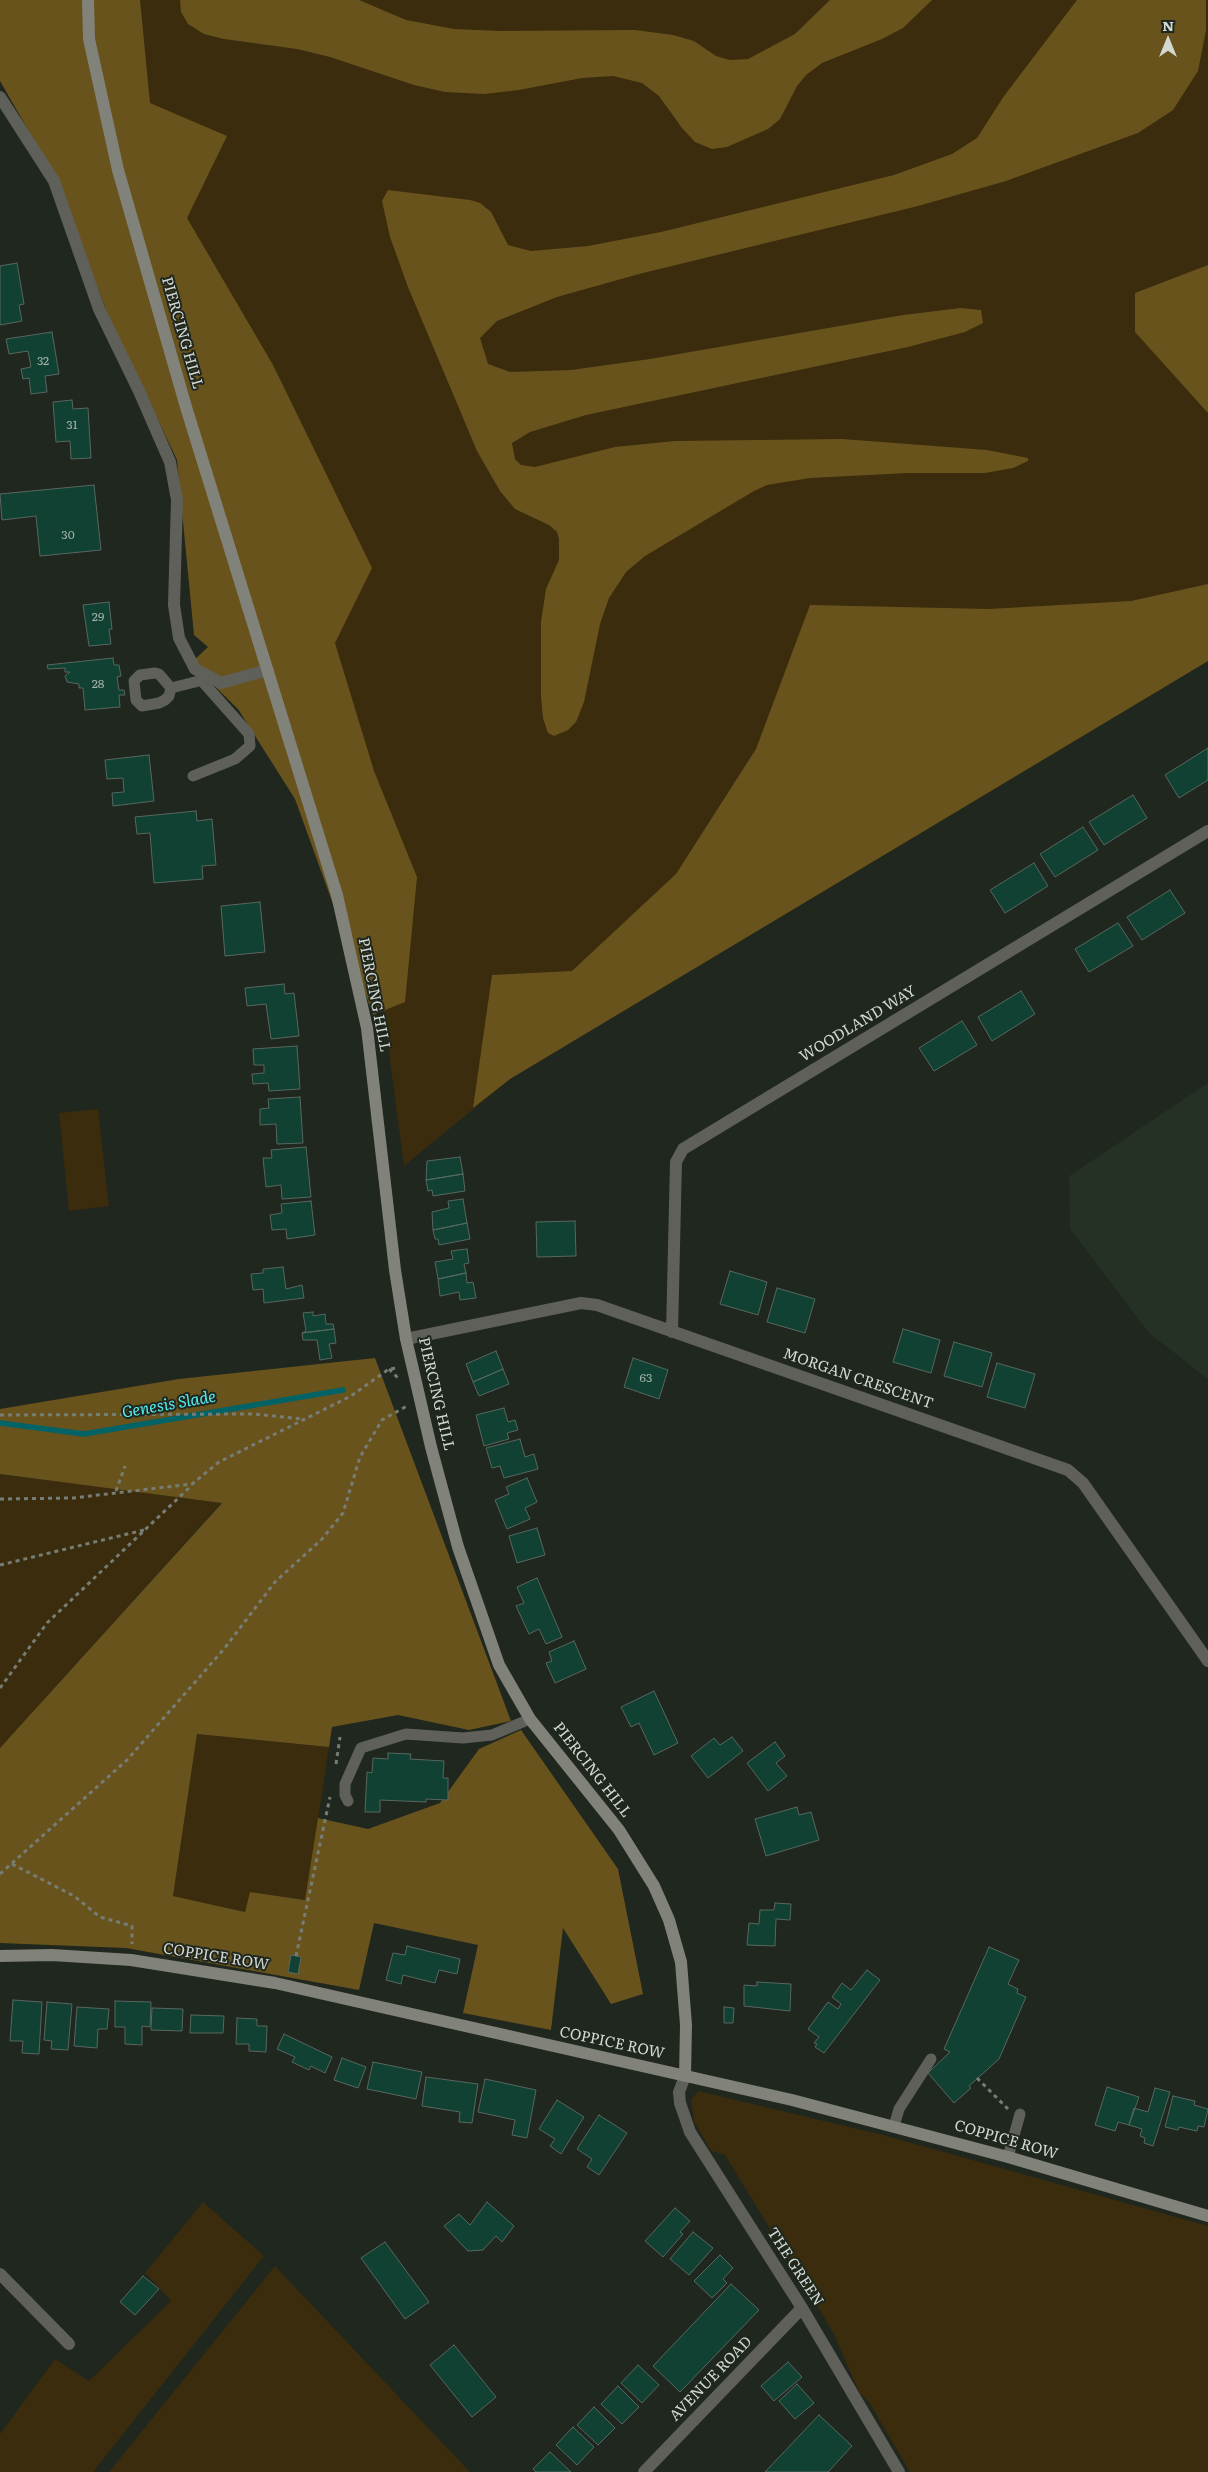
<!DOCTYPE html>
<html>
<head>
<meta charset="utf-8">
<style>
	body { margin:0 }
	#map { position:relative; width:1208px; height:2472px; overflow:hidden; background:#1f271e; font-family:Literata,serif }
	canvas { display:block }
	.north { position:absolute; left:1143px; top:15px; width:50px; height:50px; -webkit-text-stroke:4px #1f271e; paint-order:stroke; rotate:0deg; font-size:14px; font-weight:700; line-height:20px; text-align:center; color:#d3d8d2 }
	.north::after { content:''; display:block; margin:auto; width:18px; height:22px; background:#d3d8d2; clip-path:polygon(50% 0,100% 100%,50% 72%,0 100%) }
</style>
</head>
<body>
<div id="map">
<canvas width="1208" height="2472"></canvas>
<div class="north">N</div>
</div>
<script>
const context = document.querySelector('canvas').getContext('2d');
context.lineJoin = 'round';
function fill(path, color) { context.fillStyle = color; context.fill(path, 'evenodd'); }
const toPath = rows => new Path2D(rows.map(r => 'M' + r).join(''));
function stroke(path, color, width, dash) { context.strokeStyle = color; context.lineWidth = width; context.lineCap = dash ? 'butt' : 'round'; context.setLineDash(dash || []); context.stroke(path); }
function drawText(font, color, halo, rows, align = 'center') {
  context.font = font + ' Literata,serif'; context.lineWidth = 4; context.setLineDash([]); context.textBaseline = 'middle'; context.strokeStyle = halo; context.fillStyle = color; for (const [text, x, y, turn = 0] of rows) {
    context.save(); context.translate(x, y); context.rotate((+turn || 0) * Math.PI / 180); context.textAlign = isNaN(turn) ? turn : align; if (halo) context.strokeText(text, 0, 0); context.fillText(text, 0, 0); context.restore();
  }
}
const built = toPath([
	[1208,1083,1208,1379,1150,1334,1070,1229,1069,1176]
]);
const green = toPath([
	[119,0,1208,0,1208,661,510,1079,404,1166,367,888],
	[98,1109,109,1206,69,1211,59,1113],
	[0,1474,222,1502,0,1748],
	[197,1734,329,1747,306,1900,250,1892,245,1912,173,1896],
	[698,2091,883,2135,1208,2226,1208,2472,910,2472,869,2402,859,2392,833,2332,780,2245,725,2155,711,2151,694,2121,691,2100],
	[203,2202,264,2256,93,2472,0,2472,0,2434,55,2359,89,2381,171,2301,145,2273],
	[275,2266,470,2472,109,2472]
]);
const forest = toPath([
	[0,0,140,0,150,103,227,136,187,218,273,365,372,568,335,643,374,771,417,877,405,1002,373,1015,295,799,238,709,191,663,208,647,194,635,177,460,106,310,58,182,0,81],
	[180,0,359,0,406,20,454,29,500,31,635,30,673,35,694,41,716,56,730,60,748,59,795,34,830,0,932,0,903,28,882,39,822,63,806,75,797,86,780,119,768,129,727,147,712,149,695,142,682,128,659,96,642,83,613,76,582,78,519,90,484,94,445,92,414,85,330,57,297,49,224,39,204,34,188,24,181,12],
	[1077,0,1206,0,1206,30,1198,71,1173,110,1138,133,1006,181,918,206,639,274,557,297,497,321,480,338,488,364,510,372,571,370,650,359,903,315,961,308,981,310,983,323,965,332,908,347,586,415,530,432,512,443,515,459,521,465,535,467,615,447,675,441,842,439,987,450,1028,458,1028,461,1013,468,985,473,908,473,810,478,767,485,754,491,645,556,626,572,609,598,600,624,584,702,576,722,568,730,554,736,548,733,543,718,541,696,541,622,546,589,559,560,559,539,557,532,549,525,515,509,500,491,477,451,408,287,390,237,382,201,388,190,470,200,480,203,491,212,508,245,531,251,588,246,661,232,894,175,952,154,977,138,1004,96],
	[1208,265,1208,413,1135,332,1135,293],
	[1208,584,1208,661,510,1079,473,1108,492,975,572,971,676,874,756,749,810,605,989,609,1131,601],
	[375,1358,511,1721,469,1730,398,1715,332,1727,329,1747,197,1734,173,1896,245,1912,250,1892,305,1900,318,1818,368,1829,440,1803,479,1749,521,1730,618,1869,643,1994,611,2004,563,1928,551,2030,463,2013,478,1945,374,1923,359,1990,126,1948,0,1943,0,1748,222,1503,0,1474,0,1409,179,1379]
]);
const stream = toPath([
	[0,1423,84,1434,343,1390]
]);
const building = toPath([
	[17,263,24,304,19,305,22,321,0,325,0,266,17,263],
	[52,332,59,374,45,376,47,392,31,394,29,378,23,379,21,369,31,367,28,351,9,354,6,339,52,332],
	[72,400,73,409,88,408,91,458,71,459,70,441,56,442,53,402,72,400],
	[94,485,101,550,40,556,36,516,2,520,0,494,94,485],
	[109,602,112,629,109,629,111,644,89,646,83,605,109,602],
	[113,658,114,665,119,665,121,676,117,677,119,690,124,690,125,695,119,695,120,707,85,710,83,688,79,688,79,684,67,682,65,676,70,672,65,672,65,668,48,669,47,665,113,658],
	[1208,748,1208,780,1179,798,1165,775,1208,748],
	[149,755,154,801,113,806,112,793,124,792,123,778,107,779,105,760,149,755],
	[1133,795,1147,818,1104,845,1089,822,1133,795],
	[196,811,197,821,212,819,216,865,202,866,203,879,154,883,150,833,137,834,135,817,196,811],
	[1083,827,1098,850,1055,877,1040,854,1083,827],
	[1034,863,1048,886,1005,913,990,890,1034,863],
	[1170,890,1185,913,1142,940,1127,917,1170,890],
	[260,902,265,952,225,956,221,906,260,902],
	[1118,923,1133,946,1089,972,1075,949,1118,923],
	[284,984,285,994,294,993,299,1036,271,1039,266,1004,247,1006,245,988,284,984],
	[1021,991,1035,1014,992,1041,978,1017,1021,991],
	[962,1021,977,1045,934,1071,919,1048,962,1021],
	[297,1046,300,1089,269,1091,268,1083,253,1084,252,1074,264,1073,264,1065,254,1065,253,1049,297,1046],
	[300,1097,303,1143,277,1144,276,1124,260,1125,260,1109,269,1108,268,1099,300,1097],
	[306,1147,311,1197,282,1199,281,1185,266,1187,263,1158,272,1158,271,1150,306,1147],
	[460,1157,463,1174,426,1180,427,1161,460,1157],
	[463,1174,465,1191,433,1196,432,1190,428,1191,426,1180,463,1174],
	[463,1199,467,1223,433,1230,432,1212,449,1208,448,1201,463,1199],
	[311,1201,315,1235,287,1239,286,1229,272,1230,270,1215,282,1213,281,1204,311,1201],
	[575,1221,576,1256,537,1257,536,1222,575,1221],
	[467,1223,470,1239,439,1245,438,1239,435,1239,433,1230,467,1223],
	[467,1249,469,1263,464,1264,466,1273,438,1279,435,1262,453,1259,451,1251,467,1249],
	[283,1267,286,1289,302,1285,304,1298,264,1303,263,1289,253,1290,251,1274,263,1273,263,1269,283,1267],
	[730,1271,767,1282,758,1315,720,1304,730,1271],
	[466,1273,467,1283,473,1282,476,1298,460,1300,459,1292,440,1296,438,1279,466,1273],
	[777,1288,815,1299,805,1333,767,1322,777,1288],
	[313,1312,313,1316,325,1314,326,1324,333,1324,334,1329,302,1333,306,1331,303,1313,313,1312],
	[334,1329,336,1343,329,1344,332,1358,320,1360,317,1340,303,1340,302,1333,334,1329],
	[903,1329,940,1340,931,1373,893,1362,903,1329],
	[954,1342,992,1353,982,1387,944,1376,954,1342],
	[496,1351,503,1369,473,1382,466,1364,496,1351],
	[633,1358,668,1370,659,1399,624,1387,633,1358],
	[997,1363,1035,1374,1025,1408,987,1397,997,1363],
	[503,1369,509,1384,479,1396,473,1382,503,1369],
	[504,1408,508,1422,515,1420,518,1430,507,1433,509,1439,484,1446,476,1415,504,1408],
	[520,1439,525,1457,534,1454,538,1469,504,1478,500,1466,492,1468,486,1448,520,1439],
	[527,1478,537,1502,525,1508,530,1519,507,1529,495,1500,509,1494,506,1487,527,1478],
	[537,1528,545,1555,517,1563,509,1536,537,1528],
	[537,1578,562,1637,546,1644,539,1629,529,1634,516,1606,524,1603,517,1587,537,1578],
	[574,1641,586,1669,555,1683,546,1663,552,1661,549,1652,574,1641],
	[654,1691,678,1743,654,1755,639,1723,631,1727,621,1707,654,1691],
	[732,1737,743,1751,708,1778,691,1756,714,1738,720,1745,732,1737],
	[775,1742,785,1756,776,1763,787,1776,768,1791,747,1763,775,1742],
	[388,1753,411,1754,410,1759,444,1761,443,1778,448,1778,448,1800,426,1799,426,1802,380,1800,380,1812,365,1812,367,1772,372,1773,373,1758,388,1759,388,1753],
	[797,1807,799,1815,811,1812,819,1840,766,1856,755,1819,797,1807],
	[775,1903,791,1904,790,1920,776,1919,775,1946,747,1945,749,1923,759,1924,760,1910,774,1910,775,1903],
	[407,1946,460,1959,457,1974,439,1970,435,1983,403,1975,401,1984,386,1980,393,1953,405,1955,407,1946],
	[989,1947,1019,1960,1008,1984,1018,1989,1017,1993,1026,1997,999,2059,969,2086,971,2088,954,2103,928,2073,950,2052,944,2049,989,1947],
	[291,1955,301,1957,298,1974,288,1972,291,1955],
	[867,1970,880,1980,824,2053,815,2047,817,2044,814,2043,819,2037,808,2029,828,2002,838,2009,841,2004,832,1997,842,1983,851,1990,867,1970],
	[757,1982,791,1984,790,2011,744,2006,744,1985,757,1986,757,1982],
	[13,2000,42,2002,39,2054,22,2053,23,2041,10,2041,13,2000],
	[115,2001,151,2002,150,2027,142,2026,142,2045,125,2044,125,2027,115,2027,115,2001],
	[47,2002,72,2004,68,2050,51,2049,52,2041,44,2040,47,2002],
	[77,2007,109,2009,107,2029,98,2029,97,2048,74,2046,77,2007],
	[724,2007,734,2008,733,2023,724,2023,724,2007],
	[152,2008,183,2009,182,2031,151,2030,152,2008],
	[191,2015,224,2016,223,2033,190,2033,191,2015],
	[237,2018,257,2019,257,2026,267,2026,266,2052,249,2051,249,2044,236,2044,237,2018],
	[284,2034,332,2057,325,2073,311,2066,309,2070,292,2062,295,2057,277,2049,284,2034],
	[342,2058,366,2067,358,2088,334,2080,342,2058],
	[373,2062,422,2072,416,2099,367,2089,373,2062],
	[426,2077,478,2084,472,2123,459,2122,460,2112,422,2106,426,2077],
	[485,2079,536,2090,527,2138,512,2135,515,2120,478,2112,485,2079],
	[1107,2087,1139,2097,1129,2125,1118,2122,1115,2131,1095,2125,1107,2087],
	[1155,2088,1170,2092,1153,2146,1144,2143,1145,2138,1140,2136,1142,2129,1129,2125,1134,2108,1148,2112,1155,2088],
	[1173,2096,1195,2101,1194,2105,1208,2109,1204,2127,1198,2126,1197,2131,1179,2127,1178,2130,1165,2127,1173,2096],
	[557,2100,584,2117,561,2154,550,2146,555,2139,539,2129,557,2100],
	[599,2115,627,2133,599,2175,587,2167,592,2159,577,2149,599,2115],
	[487,2202,514,2226,502,2242,496,2236,483,2250,468,2251,444,2226,459,2214,470,2225,487,2202],
	[675,2208,690,2221,680,2232,683,2234,663,2257,645,2241,675,2208],
	[693,2232,713,2248,689,2275,670,2259,693,2232],
	[385,2242,429,2302,405,2319,361,2258,385,2242],
	[720,2255,733,2268,723,2279,727,2283,712,2298,694,2281,720,2255],
	[143,2276,159,2289,135,2315,120,2302,143,2276],
	[731,2284,759,2310,680,2392,653,2366,731,2284],
	[454,2345,496,2397,472,2417,430,2365,454,2345],
	[788,2362,802,2377,774,2401,761,2386,788,2362],
	[638,2365,659,2385,642,2403,621,2383,638,2365],
	[797,2384,814,2403,795,2419,779,2401,797,2384],
	[618,2386,639,2407,622,2424,601,2404,618,2386],
	[594,2407,615,2428,598,2445,577,2425,594,2407],
	[819,2415,852,2446,828,2472,765,2472,819,2415],
	[573,2427,594,2447,577,2465,556,2445,573,2427],
	[550,2452,571,2472,536,2472,533,2469,550,2452]
]);
const path = toPath([
	[389,1369,398,1378],
	[0,1415,254,1414,302,1419],
	[116,1491,125,1466],
	[0,1499,73,1498,192,1484,219,1462,351,1396,389,1369,397,1368],
	[0,1565,144,1530],
	[0,1688,47,1623,191,1486],
	[336,1764,340,1737],
	[12,1864,74,1896,100,1917,132,1926,132,1944],
	[0,1874,127,1760,224,1649,275,1582,322,1539,343,1513,360,1457,382,1420,407,1406],
	[296,1956,330,1797],
	[977,2078,1008,2109]
]);
const lane = toPath([
	[171,688,159,674,155,673,140,675,134,681,136,700,142,706,159,703,165,700,169,696,171,688,211,678],
	[193,776,235,759,250,746,249,734,202,681],
	[348,1801,345,1795,345,1784,361,1748,406,1734,463,1738,492,1735,530,1719],
	[894,2126,899,2109,931,2059],
	[1008,2157,1020,2114]
]);
const street = toPath([
	[0,97,54,181,99,309,139,391,170,462,177,500,174,605,179,638,195,669,221,683,268,670],
	[672,1332,676,1162,683,1149,1208,831],
	[406,1339,581,1303,597,1305,1068,1470,1083,1483,1208,1661],
	[685,2076,679,2092,680,2103,690,2132,802,2308,899,2472],
	[0,2274,69,2344],
	[644,2472,802,2308]
]);
const secondary = toPath([
	[88,0,89,39,118,170,186,407,337,895,367,1028,395,1270,406,1339,431,1447,458,1547,499,1665,530,1719,619,1830,654,1886,669,1920,681,1962,686,2025,685,2076],
	[0,1956,52,1955,131,1960,275,1983,792,2100,1008,2157,1208,2216]
]);
const numberNames = [
	["32",43,361],
	["31",72,425],
	["30",68,535],
	["29",98,617],
	["28",98,684],
	["63",646,1378]
];
const streetNames = [
	["PIERCING HILL",182,333,74],
	["PIERCING HILL",374,995,79],
	["WOODLAND WAY",858,1024,-31],
	["MORGAN CRESCENT",858,1379,19],
	["PIERCING HILL",436,1394,77],
	["PIERCING HILL",592,1770,52],
	["COPPICE ROW",216,1957,9],
	["COPPICE ROW",612,2043,12],
	["COPPICE ROW",1006,2140,16],
	["THE GREEN",795,2267,57],
	["AVENUE ROAD",711,2379,-46]
];
const waterNames = [
	["Genesis Slade",169,1405,-10]
];
fill(built, '#253124');
fill(green, '#3a2c0d');
fill(forest, '#69531d');
stroke(stream, '#016365', 5.5);
fill(building, '#114133');
stroke(building, '#586761', 1);
stroke(path, '#767d75', 3, [4, 4]);
stroke(lane, '#5f605a', 11);
stroke(street, '#5f605a', 12);
stroke(secondary, '#818279', 12);
drawText('12px', '#a2b2aa', null, numberNames);
drawText('15px', '#d3d8d2', '#1f271e', streetNames);
drawText('italic 16px', '#54ecf0', '#1f271e', waterNames);
</script>
</body>
</html>
